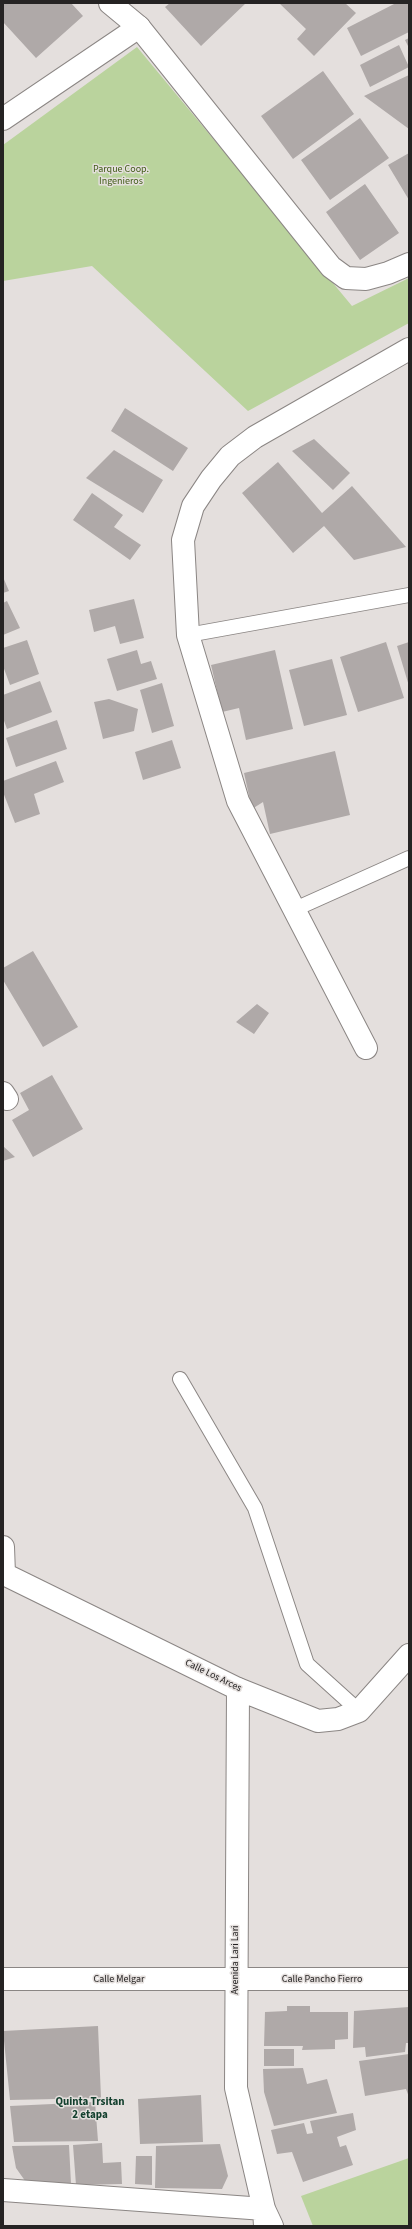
<!DOCTYPE html>
<html>
<head>
<meta charset="utf-8">
<style>
	body { margin:0 }
	#map { position:relative; width:412px; height:2229px; overflow:hidden; background:#e4dfdd; font-family:"Source Sans 3",sans-serif }
	canvas { display:block }
	.frame { position:absolute; inset:0; border:4px solid #252323; pointer-events:none }
</style>
</head>
<body>
<div id="map">
<canvas width="412" height="2229"></canvas>
<div class="frame"></div>
</div>
<script>
const context = document.querySelector('canvas').getContext('2d');
context.lineJoin = 'round';
function fill(path, color) { context.fillStyle = color; context.fill(path, 'evenodd'); }
const toPath = rows => new Path2D(rows.map(r => 'M' + r).join(''));
function stroke(path, color, width, dash) { context.strokeStyle = color; context.lineWidth = width; context.lineCap = dash ? 'butt' : 'round'; context.setLineDash(dash || []); context.stroke(path); }
function drawText(font, color, halo, rows, align = 'center') {
  context.font = font + ' "Source Sans 3",sans-serif'; context.lineWidth = 3; context.setLineDash([]); context.textBaseline = 'middle'; context.strokeStyle = halo; context.fillStyle = color; for (const [text, x, y, turn = 0] of rows) {
    context.save(); context.translate(x, y); context.rotate((+turn || 0) * Math.PI / 180); context.textAlign = isNaN(turn) ? turn : align; if (halo) context.strokeText(text, 0, 0); context.fillText(text, 0, 0); context.restore();
  }
}
const green = toPath([
	[137,47,352,306,409,278,409,323,248,411,92,266,3,281,3,145],
	[409,2158,409,2226,313,2226,301,2196]
]);
const building = toPath([
	[3,3,71,3,83,16,36,58,3,22],
	[170,3,246,3,201,46,165,7],
	[279,3,345,3,356,13,314,56,297,39,306,29],
	[396,3,409,3,409,32,361,56,347,28],
	[409,38,409,48,405,40],
	[399,45,409,67,370,87,360,65],
	[323,71,354,114,293,159,261,116],
	[409,75,409,129,364,96],
	[360,118,389,158,330,200,301,160],
	[409,153,409,200,388,165],
	[365,184,399,233,360,260,326,212],
	[125,408,188,448,173,471,111,431],
	[314,439,350,473,333,490,292,451],
	[114,450,163,480,143,513,86,478],
	[278,462,322,513,352,486,406,547,354,560,324,526,293,553,242,493],
	[92,493,123,515,114,527,141,545,130,560,73,520],
	[3,577,9,591,3,593],
	[134,599,144,638,120,644,115,626,94,632,89,610],
	[7,601,20,628,3,635,3,603],
	[27,640,39,674,10,685,3,666,3,648],
	[386,642,404,698,358,712,340,657],
	[409,642,409,686,397,646],
	[137,650,141,664,151,661,157,679,117,691,107,659],
	[275,650,293,729,246,740,239,708,222,712,211,665],
	[332,659,347,715,304,726,289,670],
	[40,681,52,712,7,729,3,718,3,695],
	[162,683,174,726,152,733,140,690],
	[109,699,138,709,134,731,103,739,94,702],
	[57,720,67,749,16,767,6,738],
	[172,740,181,768,143,780,135,752],
	[335,751,350,815,270,834,263,802,252,809,244,773],
	[56,761,64,782,34,794,40,814,15,823,3,792,3,781],
	[33,951,78,1027,43,1047,3,980,3,968],
	[257,1004,269,1013,254,1034,236,1022],
	[52,1075,83,1129,33,1157,12,1120,29,1110,20,1093],
	[3,1146,15,1157,3,1161],
	[287,2006,310,2006,310,2012,348,2012,348,2039,335,2040,335,2049,302,2050,303,2046,264,2046,265,2012,287,2011],
	[409,2007,409,2043,406,2043,405,2052,366,2057,365,2047,353,2048,354,2011],
	[98,2026,101,2098,10,2100,3,2031],
	[264,2049,294,2049,294,2066,264,2066],
	[409,2054,409,2097,406,2089,365,2096,359,2061],
	[303,2068,307,2084,327,2079,337,2113,274,2126,264,2092,263,2069],
	[201,2095,203,2142,140,2144,138,2099],
	[95,2102,98,2141,14,2142,10,2106],
	[353,2113,356,2130,337,2137,340,2147,346,2145,353,2165,303,2182,292,2152,277,2154,271,2130,304,2123,307,2134,313,2133,310,2121],
	[102,2143,103,2163,121,2162,122,2184,76,2185,73,2145],
	[220,2144,228,2176,222,2189,155,2188,156,2146],
	[69,2145,71,2184,28,2185,16,2168,12,2146],
	[136,2156,152,2156,152,2185,135,2184]
]);
const service = toPath([
	[188,635,409,595],
	[293,910,409,858],
	[180,1379,255,1508,307,1664,359,1711]
]);
const minor = toPath([
	[110,3,139,27],
	[366,1048,238,801,188,635,183,540,193,506,211,479,230,456,255,437,409,349],
	[3,1093,7,1099],
	[3,1547,4,1574],
	[4,1574,238,1689],
	[3,2190,264,2209,265,2226]
]);
const tertiary = toPath([
	[3,119,139,27,331,267,346,278,366,279,388,273,409,264],
	[3,1979,409,1979],
	[272,2226,264,2209,236,2088,238,1689,318,1721,338,1719,359,1711,409,1655]
]);
const parkNames = [
	["Parque Coop.",121,170],
	["Ingenieros",121,182]
];
const streetNames = [
	["Calle Los Arces",213,1676,26],
	["Avenida Lari Lari",236,1960,-90],
	["Calle Melgar",119,1980],
	["Calle Pancho Fierro",322,1980]
];
const neighbourhoodNames = [
	["Quinta Trsitan",90,2103],
	["2 etapa",90,2116]
];
fill(green, '#bad39d');
fill(building, '#afa9a8');
stroke(service, '#8b8684', 16);
stroke(minor, '#8b8684', 24);
stroke(tertiary, '#8b8684', 24);
stroke(service, '#fff', 14);
stroke(minor, '#fff', 22);
stroke(tertiary, '#fff', 22);
drawText('10px', '#405b16', '#e4dfdd', parkNames);
drawText('10px', '#252323', '#e4dfdd', streetNames);
drawText('bold 11px', '#13402e', '#e4dfdd', neighbourhoodNames);
</script>
</body>
</html>
